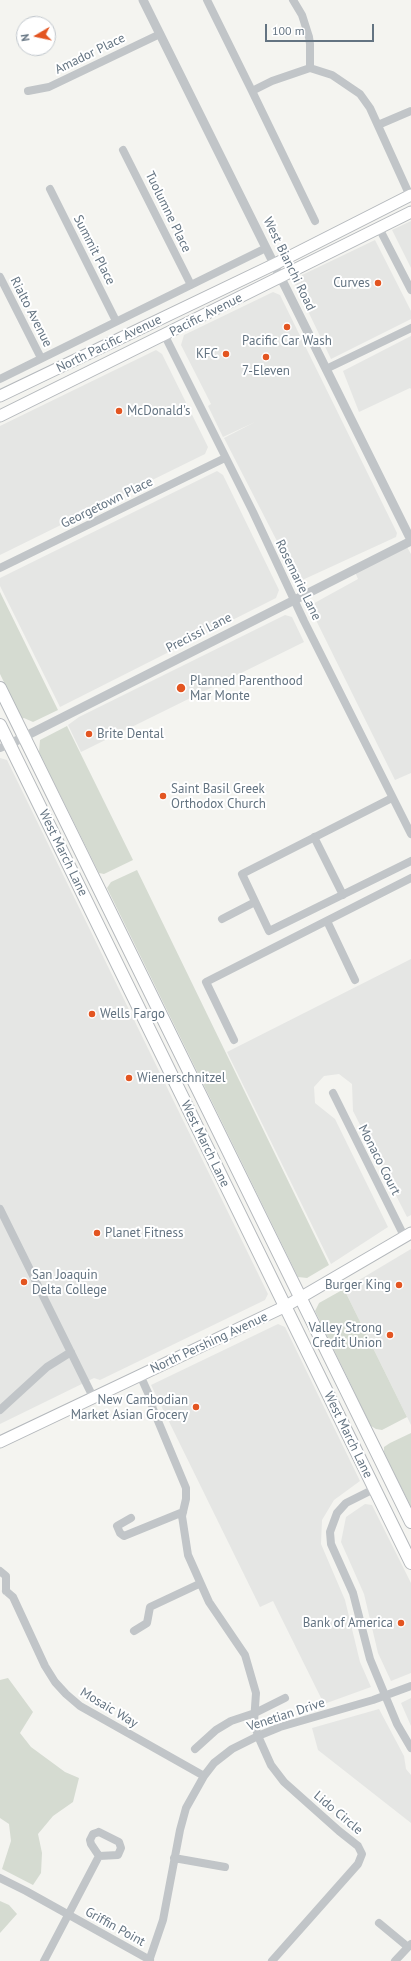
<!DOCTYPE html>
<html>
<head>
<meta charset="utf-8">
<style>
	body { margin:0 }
	#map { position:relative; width:411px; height:1961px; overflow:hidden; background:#f4f4f0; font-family:"PT Sans",sans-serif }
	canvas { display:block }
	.north { position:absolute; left:16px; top:16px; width:40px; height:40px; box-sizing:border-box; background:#fff; border:1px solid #c1c7cd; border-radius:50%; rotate:261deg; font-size:11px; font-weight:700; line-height:16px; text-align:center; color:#637381 }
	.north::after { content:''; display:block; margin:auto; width:14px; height:18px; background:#e35521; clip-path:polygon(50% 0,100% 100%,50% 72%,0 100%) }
	.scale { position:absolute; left:265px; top:24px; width:109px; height:18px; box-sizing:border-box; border:2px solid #637381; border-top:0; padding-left:5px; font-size:12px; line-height:14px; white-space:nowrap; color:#637381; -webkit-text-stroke:3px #fff; paint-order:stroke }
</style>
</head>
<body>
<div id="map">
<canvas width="411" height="1961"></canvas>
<div class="north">N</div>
<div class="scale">100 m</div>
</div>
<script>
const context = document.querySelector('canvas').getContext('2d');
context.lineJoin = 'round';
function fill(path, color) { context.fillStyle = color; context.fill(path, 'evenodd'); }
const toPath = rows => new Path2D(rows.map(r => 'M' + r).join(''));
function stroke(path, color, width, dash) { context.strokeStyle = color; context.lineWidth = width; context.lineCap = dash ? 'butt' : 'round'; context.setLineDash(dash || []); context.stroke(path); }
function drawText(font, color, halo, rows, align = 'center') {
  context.font = font + ' "PT Sans",sans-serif'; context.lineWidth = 4; context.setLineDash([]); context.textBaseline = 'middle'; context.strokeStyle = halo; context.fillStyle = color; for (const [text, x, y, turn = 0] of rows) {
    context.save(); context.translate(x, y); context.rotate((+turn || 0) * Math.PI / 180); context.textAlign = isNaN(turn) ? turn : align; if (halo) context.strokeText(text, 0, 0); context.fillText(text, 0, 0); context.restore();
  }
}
const built = toPath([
	[411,221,411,268,392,230],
	[375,240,411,311,411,319,331,359,295,284,302,275],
	[273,292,280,295,397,533,396,537,298,582,224,438,255,422,223,437,208,406,211,404,181,345,184,335],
	[411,336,411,389,410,388,359,412,343,371],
	[156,350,162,354,208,447,205,454,0,555,0,426],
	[217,471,223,475,279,590,276,598,60,707,0,586,0,578],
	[407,547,411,554,411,773,395,780,309,606,358,579,355,572],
	[285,615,292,617,304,642,81,752,68,725,79,717],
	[0,758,7,760,268,1294,265,1300,100,1380,94,1378,0,1424],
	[411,959,411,1215,407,1217,353,1111,352,1084,339,1074,324,1076,314,1087,315,1103,335,1119,388,1227,331,1264,227,1052],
	[411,1249,411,1425,344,1289],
	[278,1324,285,1327,360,1481,334,1500,322,1520,321,1544,345,1600,360,1662,371,1687,324,1704,273,1601,260,1607,151,1385],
	[365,1504,372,1505,411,1583,411,1673,391,1681,378,1653,364,1594,341,1542,346,1517],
	[411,1698,411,1726,401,1703],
	[379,1709,404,1756,406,1769,411,1775,411,1823,318,1750,312,1728]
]);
const green = toPath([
	[0,592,58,710,33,722,24,718,22,719,0,674],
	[67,726,133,860,104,874,99,873,39,752,40,740],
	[137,870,329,1265,307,1278,298,1277,107,888,111,882],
	[344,1289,407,1417,382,1430,376,1429,371,1426,315,1311,319,1303],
	[411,1433,411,1507,384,1452,384,1447,390,1443],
	[8,1678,33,1712,20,1733,31,1747,65,1772,79,1778,73,1802,53,1816,38,1834,42,1853,41,1873,33,1885,2,1869,11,1841,9,1824,0,1818,0,1680],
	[0,1901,9,1905,17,1914,0,1933]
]);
const minor = toPath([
	[207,0,252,91,272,81,310,68],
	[293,0,302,15,309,37,310,44,310,68],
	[310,68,332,75,360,94,370,108,410,196],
	[28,91,49,87,160,34],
	[252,91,315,221],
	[378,125,411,111],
	[123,150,191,285],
	[50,189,116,321],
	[379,228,411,290],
	[0,277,41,358],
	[165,336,253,512,304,621,411,834],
	[326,369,411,328],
	[0,379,266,248],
	[0,568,225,458],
	[0,748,10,744],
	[392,798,242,874,269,931,411,861],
	[314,837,343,895],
	[222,919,255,902],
	[327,921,355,980],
	[234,1040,206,982,411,878],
	[333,1093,404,1236],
	[0,1209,93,1397],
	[140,1375,149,1395,153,1409,186,1488,186,1499,182,1516,188,1555,209,1602,245,1655,256,1693,254,1722,258,1736,271,1765,284,1782,339,1831,358,1846,362,1854,358,1864,272,1961],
	[0,1410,47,1367,71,1352],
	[374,1489,346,1503,337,1513,330,1532,331,1544,353,1593,370,1659,397,1724,411,1748],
	[131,1518,117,1526,120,1533,124,1536,183,1512],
	[0,1571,6,1576,6,1591],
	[6,1591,13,1597,45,1666,55,1682,66,1694,80,1706,204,1776],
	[134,1631,147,1623,150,1607,199,1584],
	[195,1749,216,1730,231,1721,255,1713,285,1698],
	[99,1832,119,1842,121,1848,118,1855,99,1856,91,1844,90,1840,93,1834,99,1832],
	[174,1858,225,1867],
	[0,1878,26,1891,150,1960],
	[379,1923,408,1947],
	[44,1961,99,1856],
	[149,1961,163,1920,180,1830,186,1808,204,1776,214,1763,232,1749,258,1736,280,1727,373,1700,411,1686],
	[395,1961,411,1944]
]);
const tertiary = toPath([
	[143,0,411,540],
	[10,744,411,541]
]);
const secondary = toPath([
	[0,396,275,264,411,195],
	[0,416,411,212],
	[0,1442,286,1306,411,1233]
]);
const primary = toPath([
	[0,688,411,1522],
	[0,725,411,1563]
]);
const markers = [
	[378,283,4,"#e35521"],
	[287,327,4,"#e35521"],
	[226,354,4,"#e35521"],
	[266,357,4,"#e35521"],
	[119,411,4,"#e35521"],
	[181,688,5,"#e35521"],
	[89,734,4,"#e35521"],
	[163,796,4,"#e35521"],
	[92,1014,4,"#e35521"],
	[129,1078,4,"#e35521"],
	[97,1233,4,"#e35521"],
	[24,1282,4,"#e35521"],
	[399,1285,4,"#e35521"],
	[390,1335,4,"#e35521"],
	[196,1407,4,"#e35521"],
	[401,1623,4,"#e35521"]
];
const streetNames = [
	["Amador Place",90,54,-26],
	["Tuolumne Place",168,212,64],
	["Summit Place",94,250,63],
	["West Bianchi Road",289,264,64],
	["Rialto Avenue",31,312,63],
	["Pacific Avenue",206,315,-27],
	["North Pacific Avenue",109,344,-26],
	["Georgetown Place",107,503,-26],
	["Rosemarie Lane",298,580,64],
	["Precissi Lane",199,633,-27],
	["West March Lane",63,853,64],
	["West March Lane",205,1144,64],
	["Monaco Court",379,1160,63],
	["North Pershing Avenue",209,1343,-25],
	["West March Lane",348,1435,64],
	["Mosaic Way",109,1708,31],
	["Venetian Drive",286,1715,-18],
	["Lido Circle",338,1813,40],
	["Griffin Point",115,1927,29]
];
const poiNames = [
	["Curves",370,283,"right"],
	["Pacific Car Wash",287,341,"center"],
	["KFC",218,354,"right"],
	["7-Eleven",266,371,"center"],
	["McDonald's",127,411],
	["Planned Parenthood",190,681],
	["Mar Monte",190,696],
	["Brite Dental",97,734],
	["Saint Basil Greek",171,789],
	["Orthodox Church",171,804],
	["Wells Fargo",100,1014],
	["Wienerschnitzel",137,1078],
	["Planet Fitness",105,1233],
	["San Joaquin",32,1275],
	["Delta College",32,1290],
	["Burger King",391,1285,"right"],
	["Valley Strong",382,1328,"right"],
	["Credit Union",382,1343,"right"],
	["New Cambodian",188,1400,"right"],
	["Market Asian Grocery",188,1415,"right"],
	["Bank of America",393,1623,"right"]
];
fill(built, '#e5e6e4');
fill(green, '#d5dbd1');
stroke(secondary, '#b4b8bc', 13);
stroke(primary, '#b4b8bc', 14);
stroke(minor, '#c1c5c8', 8);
stroke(tertiary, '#c1c5c8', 9);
stroke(secondary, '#fff', 11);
stroke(primary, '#fff', 12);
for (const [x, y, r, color] of markers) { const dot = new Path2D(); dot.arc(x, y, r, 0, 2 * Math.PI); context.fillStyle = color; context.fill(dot); stroke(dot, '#fff', 1.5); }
drawText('13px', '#637381', '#fff', streetNames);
drawText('13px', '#637381', '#fff', poiNames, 'left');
</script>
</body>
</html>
